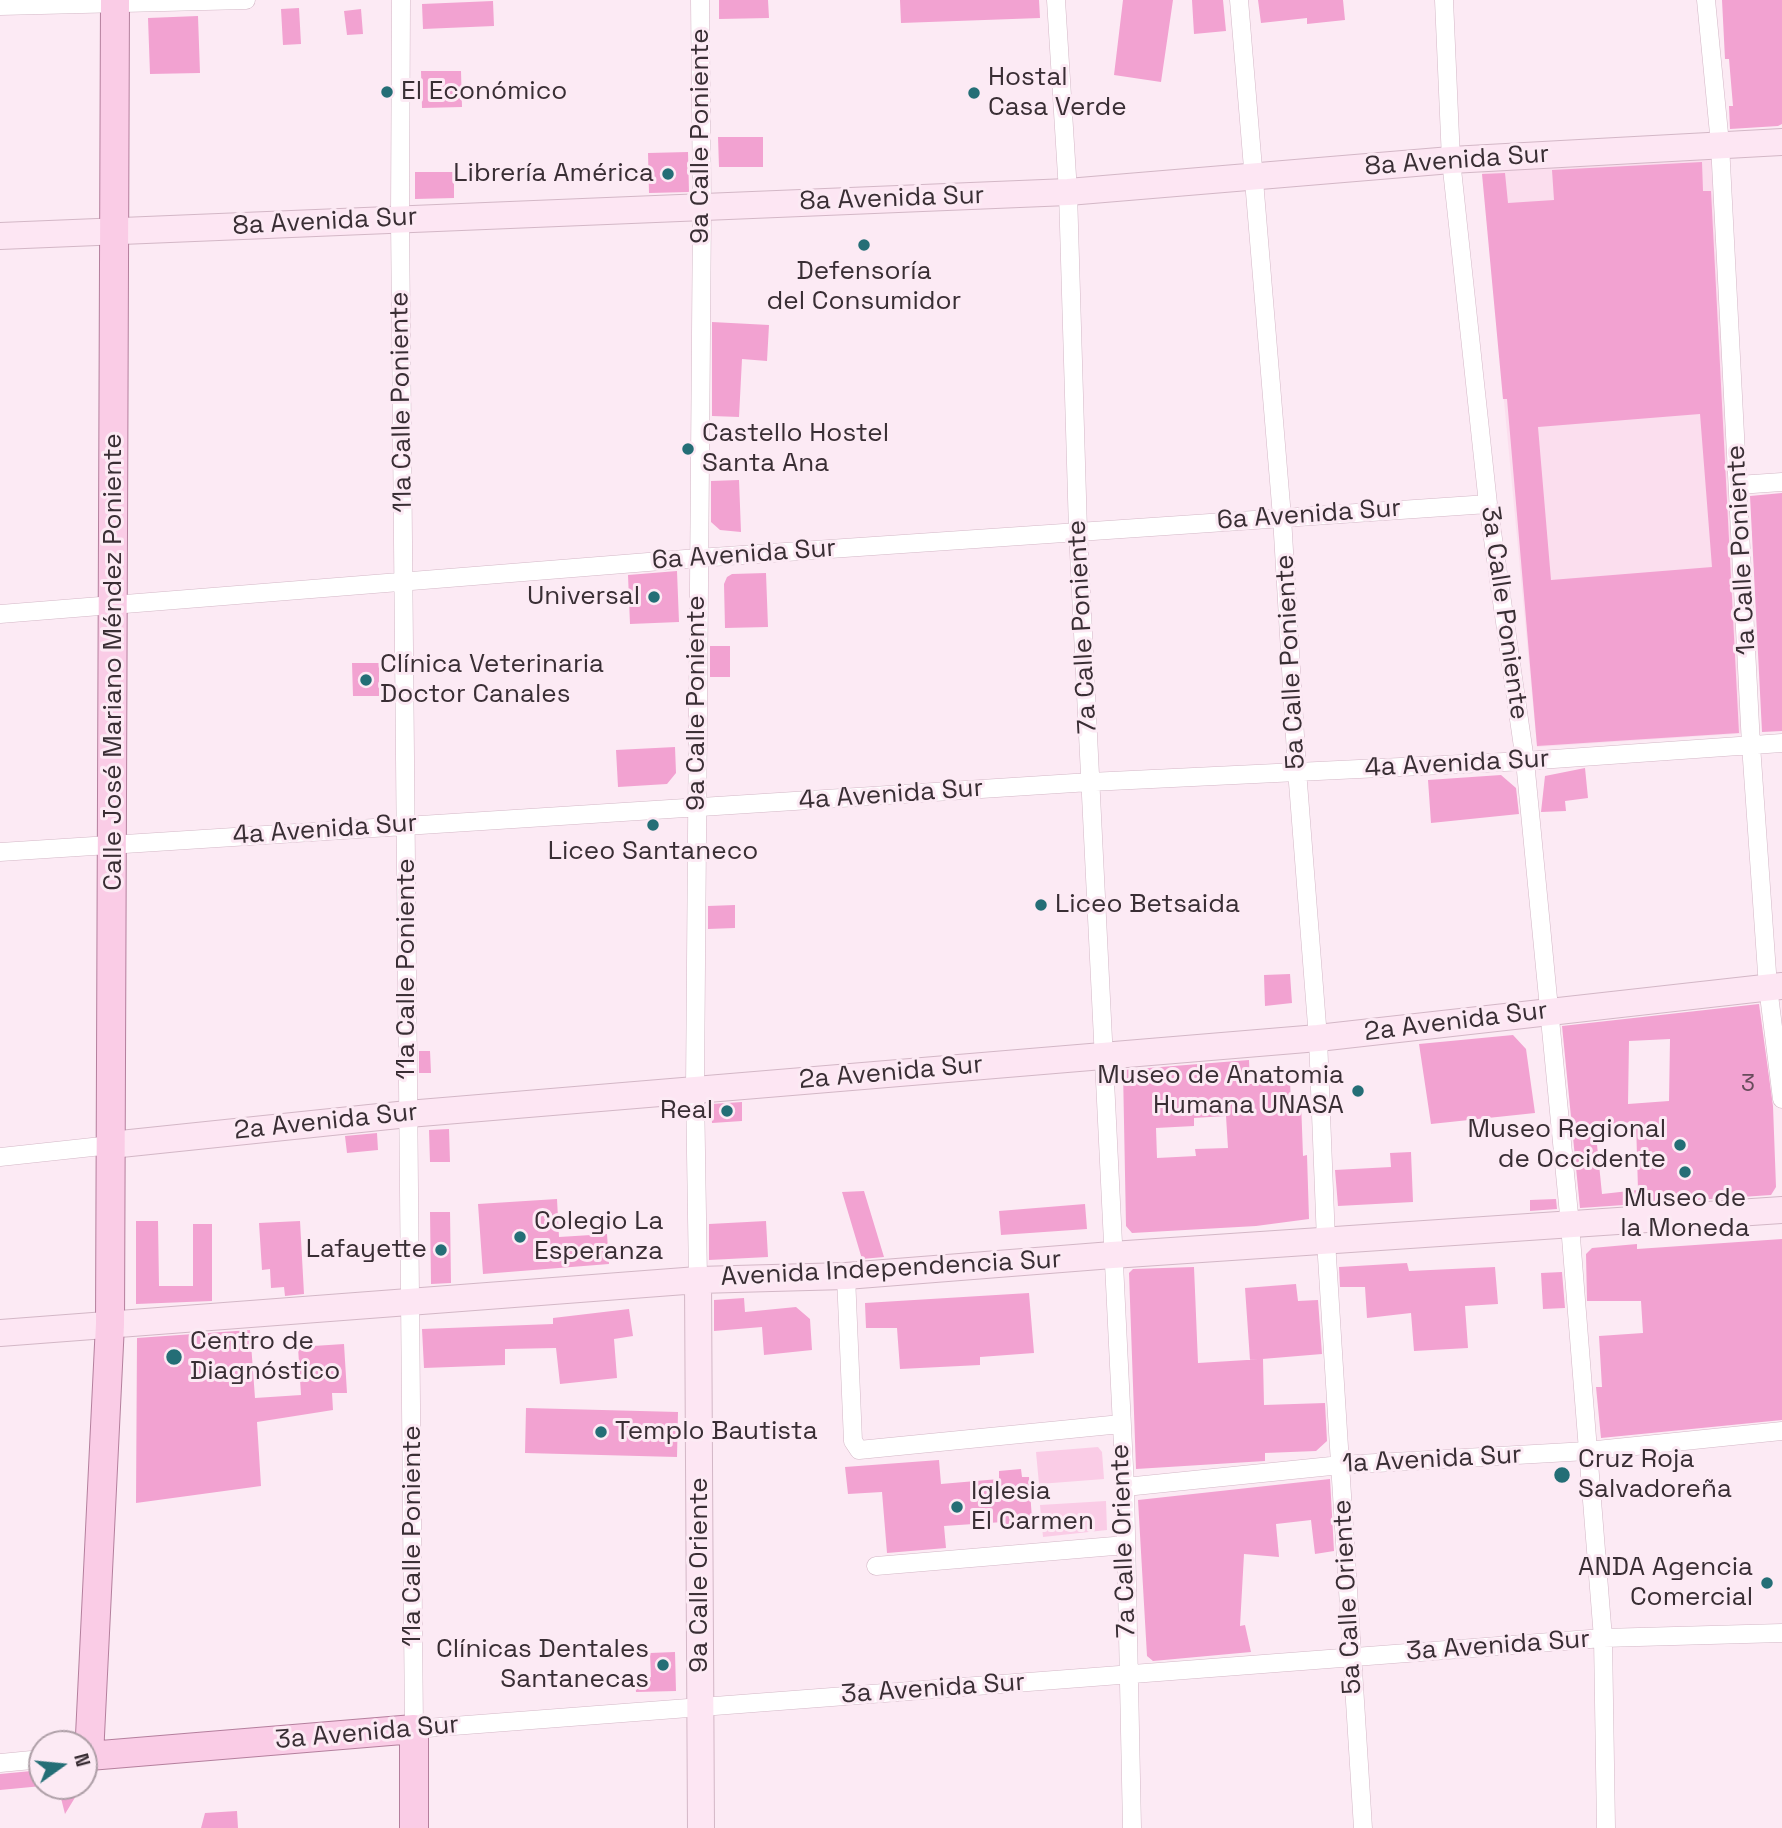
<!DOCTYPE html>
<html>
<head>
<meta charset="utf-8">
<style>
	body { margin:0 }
	#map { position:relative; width:1782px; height:1828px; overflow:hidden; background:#fceaf4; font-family:"Space Grotesk",sans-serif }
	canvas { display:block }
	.north { position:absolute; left:28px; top:1730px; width:70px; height:70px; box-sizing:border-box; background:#fceaf4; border:2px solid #ae9fa7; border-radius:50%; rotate:75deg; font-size:19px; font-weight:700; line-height:28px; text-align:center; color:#392e34 }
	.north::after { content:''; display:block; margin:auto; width:24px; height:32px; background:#246e76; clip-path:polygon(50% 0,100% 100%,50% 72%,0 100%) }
</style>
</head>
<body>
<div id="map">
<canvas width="1782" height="1828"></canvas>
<div class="north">N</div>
</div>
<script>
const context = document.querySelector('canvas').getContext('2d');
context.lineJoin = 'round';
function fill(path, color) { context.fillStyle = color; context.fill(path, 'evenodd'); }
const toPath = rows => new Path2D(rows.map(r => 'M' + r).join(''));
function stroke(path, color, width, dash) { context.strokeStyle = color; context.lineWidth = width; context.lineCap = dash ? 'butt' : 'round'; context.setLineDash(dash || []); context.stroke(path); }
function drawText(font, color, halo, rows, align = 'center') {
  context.font = font + ' "Space Grotesk",sans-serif'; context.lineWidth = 6; context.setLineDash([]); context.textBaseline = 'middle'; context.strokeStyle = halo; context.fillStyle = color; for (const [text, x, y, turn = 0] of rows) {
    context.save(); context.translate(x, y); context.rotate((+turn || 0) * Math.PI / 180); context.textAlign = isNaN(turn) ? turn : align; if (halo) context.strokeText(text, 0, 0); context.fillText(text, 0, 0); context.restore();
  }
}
const built = toPath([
	[1715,157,1750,733,1537,747,1482,170]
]);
const green = toPath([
	[1098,1447,1102,1452,1104,1479,1039,1484,1036,1452],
	[1106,1501,1107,1530,1043,1537,1040,1505]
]);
const building = toPath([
	[719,0,768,0,769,18,719,19],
	[900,0,1039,0,1040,18,901,23],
	[1123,0,1173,0,1161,82,1114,75],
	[1192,0,1223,0,1226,31,1194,34],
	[1258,0,1343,0,1345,20,1307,24,1307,18,1261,23],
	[1722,0,1782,0,1782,124,1778,126,1730,129,1729,106,1733,106,1729,59,1725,59],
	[493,1,494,26,423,29,422,4],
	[299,8,301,44,283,45,281,9],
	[361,9,363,34,347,35,344,11],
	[198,16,200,73,150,74,148,18],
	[421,71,461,71,462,107,422,108],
	[718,137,763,137,763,167,719,167],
	[688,152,689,192,649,193,648,153],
	[1702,162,1703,191,1711,191,1739,733,1537,746,1507,399,1503,399,1482,174,1505,173,1508,203,1554,200,1552,170],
	[1700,414,1712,567,1551,580,1538,427],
	[415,172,454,172,454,198,415,199],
	[712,322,769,325,767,361,742,359,739,417,712,416],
	[739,480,741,532,720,530,711,522,711,481],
	[1782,493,1782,731,1762,732,1750,496],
	[677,571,679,622,630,624,628,575],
	[766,573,768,627,725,628,724,584,727,577,732,574],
	[710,646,730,646,730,677,710,677],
	[352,663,379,663,379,696,353,696],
	[675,747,676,773,667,784,618,787,616,750],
	[1585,768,1588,798,1565,801,1566,811,1541,812,1545,776],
	[1501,775,1516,788,1519,814,1431,823,1428,780],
	[735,905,735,928,708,929,708,906],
	[1290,974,1292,1003,1265,1006,1264,975],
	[1759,1004,1773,1106,1776,1187,1771,1195,1580,1208,1562,1026],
	[1670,1039,1669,1101,1628,1104,1629,1041],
	[1636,1122,1638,1190,1602,1194,1595,1125],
	[1513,1035,1526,1049,1535,1113,1431,1124,1419,1044],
	[419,1051,430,1051,431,1073,419,1073],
	[1249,1060,1250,1084,1290,1082,1291,1102,1301,1101,1303,1156,1307,1155,1309,1219,1256,1226,1132,1233,1126,1226,1123,1070],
	[1226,1116,1228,1148,1195,1149,1196,1156,1157,1158,1156,1128,1194,1126,1194,1118],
	[742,1102,742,1121,712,1123,711,1104],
	[449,1129,450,1162,430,1162,429,1130],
	[377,1133,378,1150,347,1153,345,1136],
	[1411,1152,1413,1202,1338,1206,1335,1170,1391,1167,1390,1153],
	[864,1191,884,1257,862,1259,842,1192],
	[557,1199,559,1237,607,1234,609,1264,483,1274,478,1204],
	[1556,1199,1557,1209,1530,1211,1530,1200],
	[1085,1204,1087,1229,1001,1235,999,1211],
	[430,1212,450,1212,451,1283,431,1284],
	[136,1221,158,1221,159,1286,193,1286,193,1224,212,1224,212,1301,136,1304],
	[300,1221,304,1294,285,1296,284,1287,271,1288,270,1269,262,1270,259,1223],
	[766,1221,768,1257,709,1260,709,1224],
	[1782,1239,1782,1420,1601,1438,1596,1387,1602,1387,1599,1336,1643,1333,1641,1301,1587,1301,1586,1254,1592,1248,1637,1244,1637,1249],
	[1407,1263,1409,1271,1495,1267,1498,1304,1465,1306,1468,1348,1414,1351,1411,1313,1367,1318,1365,1287,1340,1287,1339,1267],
	[1194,1267,1198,1363,1263,1359,1264,1405,1325,1403,1327,1441,1316,1451,1265,1453,1265,1461,1136,1469,1129,1273,1133,1269],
	[1562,1272,1565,1308,1543,1309,1541,1273],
	[1296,1284,1298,1301,1318,1300,1322,1354,1250,1360,1245,1288],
	[1029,1293,1034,1353,980,1357,980,1365,900,1369,897,1328,866,1328,865,1303],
	[744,1298,745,1312,796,1307,810,1319,812,1350,764,1355,762,1327,714,1331,714,1300],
	[629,1309,633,1336,614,1339,617,1378,560,1384,556,1348,505,1349,505,1365,424,1368,422,1329,553,1324,553,1318],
	[250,1330,255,1398,301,1395,298,1347,344,1344,347,1393,332,1393,333,1410,257,1422,261,1486,136,1503,137,1338],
	[526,1408,678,1412,677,1457,525,1453],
	[939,1460,941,1484,999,1479,999,1471,1021,1469,1022,1477,1029,1477,1032,1519,1026,1520,1026,1527,1004,1528,1003,1522,944,1526,946,1548,887,1553,882,1492,848,1494,845,1467],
	[1330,1479,1334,1551,1315,1554,1311,1520,1276,1524,1279,1557,1244,1554,1240,1626,1245,1625,1251,1652,1153,1661,1147,1656,1138,1500],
	[675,1652,676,1691,636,1692,635,1678,651,1677,650,1653],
	[42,1770,42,1786,0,1790,0,1774],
	[58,1786,82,1786,65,1814],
	[237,1811,238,1828,201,1828,205,1813]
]);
const street = toPath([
	[401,0,400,218,414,1729,1603,1638,1782,1633],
	[1056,0,1068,192,1078,531,1125,1487,1132,1828],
	[1239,0,1282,517,1297,770,1318,1038,1326,1241,1363,1828],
	[1444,0,1451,160,1488,504,1525,761,1570,1225,1603,1638,1606,1828],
	[1706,0,1720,144,1751,745,1768,987,1782,1099],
	[0,6,246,0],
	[1738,485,1782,482],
	[0,614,698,558,1488,504],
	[0,852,1090,782,1525,761,1782,743],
	[0,1157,111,1145],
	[846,1276,853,1441,859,1450,1121,1424],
	[698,1280,695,1089,702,207,700,0],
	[1125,1487,1341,1465,1587,1451,1782,1431],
	[876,1566,1126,1545],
	[0,1763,42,1759]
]);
const secondary = toPath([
	[0,236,1068,192,1451,160,1782,142],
	[111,1145,408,1114,1318,1038,1782,986],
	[698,1280,701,1828],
	[0,1333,698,1280,846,1276,1112,1255,1782,1210]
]);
const primary = toPath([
	[115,0,110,1324,89,1756,414,1729,414,1828]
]);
const markers = [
	[387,92,7,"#246e76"],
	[974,93,7,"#246e76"],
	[668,174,7,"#246e76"],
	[864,245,7,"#246e76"],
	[688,449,7,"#246e76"],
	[654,597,7,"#246e76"],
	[366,680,7,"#246e76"],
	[653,825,7,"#246e76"],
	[1041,905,7,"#246e76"],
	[1358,1091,7,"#246e76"],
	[727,1111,7,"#246e76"],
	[1680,1145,7,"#246e76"],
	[1685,1172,7,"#246e76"],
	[520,1237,7,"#246e76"],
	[441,1250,7,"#246e76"],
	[174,1357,9,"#246e76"],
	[601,1432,7,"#246e76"],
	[1562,1475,9,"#246e76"],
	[957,1507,7,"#246e76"],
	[1767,1583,7,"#246e76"],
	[663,1665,7,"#246e76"]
];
const numberNames = [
	["3",1748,1085]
];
const poiNames = [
	["Hostal",988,78],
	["Casa Verde",988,108],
	["El Económico",401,92],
	["Librería América",654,174,"right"],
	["Defensoría",864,272,"center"],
	["del Consumidor",864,302,"center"],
	["Castello Hostel",702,434],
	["Santa Ana",702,464],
	["Universal",640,597,"right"],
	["Clínica Veterinaria",380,665],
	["Doctor Canales",380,695],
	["Liceo Santaneco",653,852,"center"],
	["Liceo Betsaida",1055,905],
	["Museo de Anatomia",1344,1076,"right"],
	["Humana UNASA",1344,1106,"right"],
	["Real",713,1111,"right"],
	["Museo Regional",1666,1130,"right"],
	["de Occidente",1666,1160,"right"],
	["Museo de",1685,1199,"center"],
	["la Moneda",1685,1229,"center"],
	["Colegio La",534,1222],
	["Esperanza",534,1252],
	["Lafayette",427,1250,"right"],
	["Centro de",190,1342],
	["Diagnóstico",190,1372],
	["Templo Bautista",615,1432],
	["Cruz Roja",1578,1460],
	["Salvadoreña",1578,1490],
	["Iglesia",971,1492],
	["El Carmen",971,1522],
	["ANDA Agencia",1753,1568,"right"],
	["Comercial",1753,1598,"right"],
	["Clínicas Dentales",649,1650,"right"],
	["Santanecas",649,1680,"right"]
];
const streetNames = [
	["9a Calle Poniente",701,136,-90],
	["8a Avenida Sur",1457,161,-4],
	["8a Avenida Sur",892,199,-2],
	["8a Avenida Sur",325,222,-3],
	["11a Calle Poniente",402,402,-91],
	["6a Avenida Sur",1309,515,-4],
	["1a Calle Poniente",1742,550,-93],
	["6a Avenida Sur",744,555,-4],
	["3a Calle Poniente",1504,613,82],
	["7a Calle Poniente",1083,627,-93],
	["Calle José Mariano Méndez Poniente",114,662,-90],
	["5a Calle Poniente",1291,662,-93],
	["9a Calle Poniente",697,703,-90],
	["4a Avenida Sur",1457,764,-3],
	["4a Avenida Sur",891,795,-4],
	["4a Avenida Sur",325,830,-4],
	["11a Calle Poniente",407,969,-90],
	["2a Avenida Sur",1456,1022,-7],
	["2a Avenida Sur",891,1073,-5],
	["2a Avenida Sur",326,1122,-6],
	["Avenida Independencia Sur",891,1269,-3],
	["1a Avenida Sur",1432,1460,-3],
	["11a Calle Poniente",413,1536,-90],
	["7a Calle Oriente",1124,1541,-92],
	["9a Calle Oriente",700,1575,-90],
	["5a Calle Oriente",1348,1597,-93],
	["3a Avenida Sur",1498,1646,-4],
	["3a Avenida Sur",933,1689,-4],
	["3a Avenida Sur",367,1733,-5]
];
fill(built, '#fbdeee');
fill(green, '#facce6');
fill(building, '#f2a2d1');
stroke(street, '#d3b7c6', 19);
stroke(secondary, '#d3b7c6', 28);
stroke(primary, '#b47f9d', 30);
stroke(street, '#fff', 18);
stroke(secondary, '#fde6f3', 26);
stroke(primary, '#facce6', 28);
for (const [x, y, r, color] of markers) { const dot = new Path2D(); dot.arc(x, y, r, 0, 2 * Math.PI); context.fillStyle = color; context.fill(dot); stroke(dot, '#fceaf4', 2.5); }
drawText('23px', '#674b5b', null, numberNames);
drawText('26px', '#392e34', '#fceaf4', poiNames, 'left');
drawText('26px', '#392e34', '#fceaf4', streetNames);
</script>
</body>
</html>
